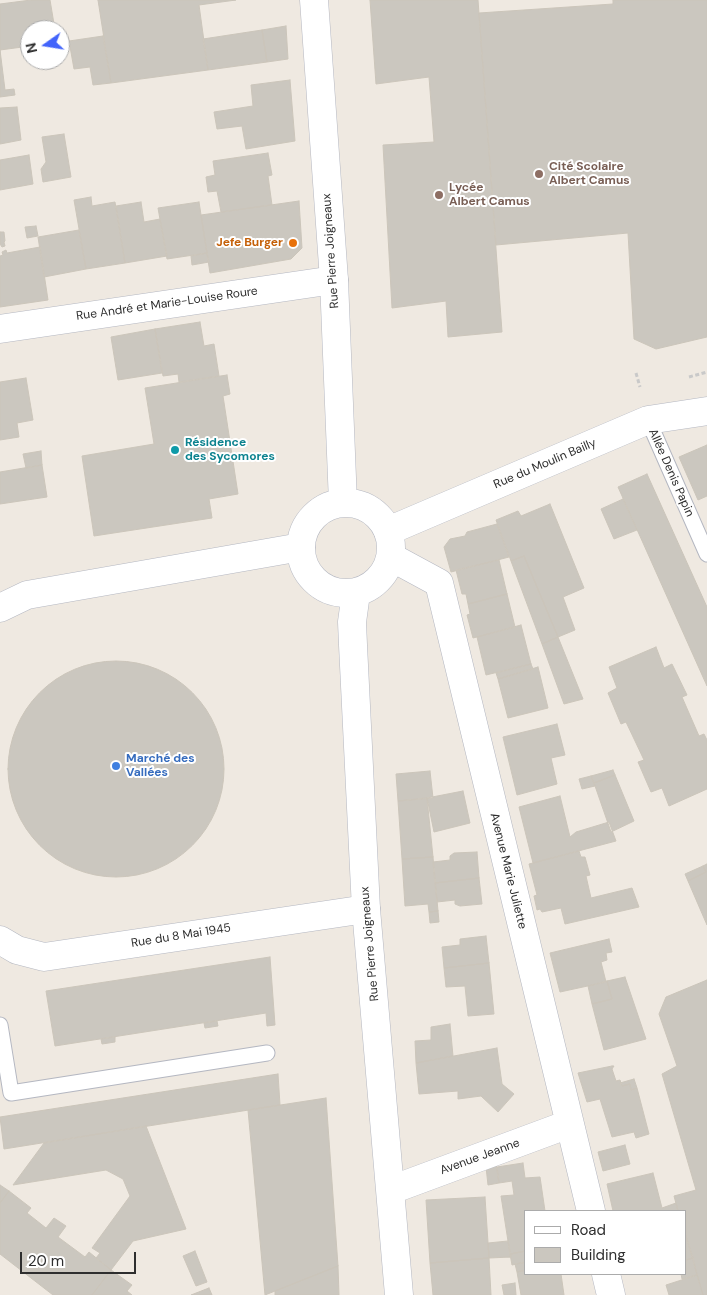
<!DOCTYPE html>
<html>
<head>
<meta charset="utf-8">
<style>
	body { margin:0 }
	#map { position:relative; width:707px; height:1295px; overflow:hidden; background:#efe9e1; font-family:"DM Sans",sans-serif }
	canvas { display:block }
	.legend { position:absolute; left:524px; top:1210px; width:162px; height:65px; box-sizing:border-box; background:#fff; border:1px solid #ababab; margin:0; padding:6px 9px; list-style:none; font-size:15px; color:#2e2e2e }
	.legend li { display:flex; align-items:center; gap:10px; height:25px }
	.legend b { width:25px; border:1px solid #ababab }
	.north { position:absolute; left:20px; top:20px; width:50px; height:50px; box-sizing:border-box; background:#fff; border:1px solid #ababab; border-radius:50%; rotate:257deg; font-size:14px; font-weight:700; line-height:20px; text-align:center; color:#2e2e2e }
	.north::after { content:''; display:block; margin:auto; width:18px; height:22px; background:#4264fb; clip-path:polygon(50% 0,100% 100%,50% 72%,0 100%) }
	.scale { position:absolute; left:20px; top:1252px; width:116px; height:22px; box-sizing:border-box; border:2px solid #2e2e2e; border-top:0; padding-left:6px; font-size:15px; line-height:18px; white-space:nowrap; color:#2e2e2e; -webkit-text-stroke:4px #fff; paint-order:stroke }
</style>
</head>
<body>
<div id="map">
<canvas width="707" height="1295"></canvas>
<ul class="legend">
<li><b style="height:6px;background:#fff"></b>Road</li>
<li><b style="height:14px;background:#cbc7bf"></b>Building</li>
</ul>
<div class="north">N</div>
<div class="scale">20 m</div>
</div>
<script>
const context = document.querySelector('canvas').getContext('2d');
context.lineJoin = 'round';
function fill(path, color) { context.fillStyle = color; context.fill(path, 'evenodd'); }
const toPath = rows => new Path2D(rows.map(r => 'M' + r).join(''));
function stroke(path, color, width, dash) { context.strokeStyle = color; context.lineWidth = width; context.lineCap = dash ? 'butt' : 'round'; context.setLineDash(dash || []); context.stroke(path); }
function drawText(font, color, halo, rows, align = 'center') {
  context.font = font + ' "DM Sans",sans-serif'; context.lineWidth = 4; context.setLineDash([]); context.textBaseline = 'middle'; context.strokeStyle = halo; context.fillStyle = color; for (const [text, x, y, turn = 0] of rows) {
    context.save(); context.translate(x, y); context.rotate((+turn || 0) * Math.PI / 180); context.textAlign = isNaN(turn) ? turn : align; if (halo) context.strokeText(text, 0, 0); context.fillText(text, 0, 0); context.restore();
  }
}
const building = toPath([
	[31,0,50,0,55,30,30,30,30,46,0,50,0,4,31,0],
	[98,0,236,0,199,5,208,70,111,83,98,0],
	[370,0,478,0,502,332,448,337,446,301,392,308,383,145,434,142,429,77,376,84,370,0],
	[613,0,707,0,707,337,656,349,634,339,628,233,496,245,479,13,613,4,613,0],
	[286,26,288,59,267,62,262,30,286,26],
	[262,30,267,62,208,70,203,39,262,30],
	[103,36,111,83,93,85,90,67,74,69,69,41,103,36],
	[0,50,5,90,14,89,15,95,0,97,0,50],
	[290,80,295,141,246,149,242,126,217,129,214,112,253,106,251,85,290,80],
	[17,107,21,140,0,144,0,108,17,107],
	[64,134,71,177,43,182,41,169,46,162,42,137,64,134],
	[268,153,272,175,268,176,272,205,221,212,217,191,208,192,206,177,215,175,213,161,268,153],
	[29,155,33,184,0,190,0,160,29,155],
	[91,197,92,206,115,202,125,263,86,269,74,200,91,197],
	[299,201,302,248,291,259,210,273,201,215,299,201],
	[141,202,144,222,160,219,167,256,125,263,116,206,141,202],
	[199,202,207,253,167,259,158,208,199,202],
	[36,226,38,236,27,238,25,227,36,226],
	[79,230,86,269,44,277,38,237,79,230],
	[0,232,4,232,5,241,4,242,5,246,2,247,0,244,0,232],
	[40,247,48,300,0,307,0,256,3,255,2,252,6,250,7,253,40,247],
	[207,253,209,262,192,265,191,256,207,253],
	[200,322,204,346,214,344,219,376,179,382,178,374,163,376,155,329,200,322],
	[155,329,162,373,118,380,111,337,155,329],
	[227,375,230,394,223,396,238,494,209,499,212,518,94,536,82,456,154,444,145,388,227,375],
	[26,378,33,420,17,423,19,437,0,440,0,382,26,378],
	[707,445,707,496,698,500,679,457,707,445],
	[41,451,42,465,26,468,23,454,41,451],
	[42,465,47,497,0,504,0,472,42,465],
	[647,474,707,607,707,686,618,487,647,474],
	[623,499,637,530,614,539,601,509,623,499],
	[550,504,584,588,563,597,575,630,558,637,524,556,511,561,496,520,518,511,521,516,550,504],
	[497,524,509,557,451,572,444,547,450,539,465,536,467,532,497,524],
	[524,556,558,637,542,644,511,561,524,556],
	[499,560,507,594,468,604,466,594,462,594,456,570,499,560],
	[507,594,515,627,473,638,467,615,470,614,468,604,507,594],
	[521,625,531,664,486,675,477,637,521,625],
	[558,637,583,699,564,704,542,644,558,637],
	[656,647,664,668,672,664,687,695,682,697,699,736,704,734,707,740,707,789,669,806,662,788,651,792,638,762,644,760,626,722,621,724,608,693,617,688,609,667,656,647],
	'8 769a108 108 0 1 1 216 0a108 108 0 1 1-216 0Z',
	[531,664,533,669,498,679,496,673,531,664],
	[538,667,548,708,508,718,498,679,538,667],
	[557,724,565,755,551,758,557,784,517,795,503,737,557,724],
	[613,770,615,775,594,783,591,776,613,770],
	[430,771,433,798,398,801,396,774,430,771],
	[615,775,634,821,611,832,594,783,615,775],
	[591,776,595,786,582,789,579,779,591,776],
	[463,791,470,823,434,832,427,798,463,791],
	[560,796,570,837,576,832,609,822,616,841,533,863,519,807,560,796],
	[427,798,433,857,402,859,398,801,427,798],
	[579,851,581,857,585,857,590,875,586,876,591,898,632,888,639,907,565,924,561,908,542,912,540,909,537,910,534,896,537,895,529,864,579,851],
	[477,852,479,878,435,883,433,862,450,860,450,856,454,853,477,852],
	[433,857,438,911,429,912,428,904,405,906,402,859,433,857],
	[707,864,707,925,688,881,706,872,703,866,707,864],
	[703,866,706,872,688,881,685,874,703,866],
	[479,878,482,904,460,906,455,904,455,900,437,902,435,883,479,878],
	[438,911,439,922,430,923,429,912,438,911],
	[486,936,489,963,444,968,442,947,460,945,460,939,486,936],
	[609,939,612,952,606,953,607,960,601,962,606,982,560,992,550,953,609,939],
	[270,957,275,1025,267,1026,266,1013,55,1046,46,991,270,957],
	[489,963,494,1014,468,1016,465,986,446,987,444,968,489,963],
	[625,977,646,1039,604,1050,592,1004,612,999,607,981,625,977],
	[707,980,707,1295,703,1295,686,1236,686,1211,678,1211,674,1196,696,1190,662,1074,677,1066,659,1014,666,997,707,980],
	[607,981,612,999,592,1004,588,986,607,981],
	[217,1021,218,1026,205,1028,204,1023,217,1021],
	[450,1024,453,1056,416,1063,415,1041,431,1040,431,1027,450,1024],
	[115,1037,115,1042,102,1044,101,1039,115,1037],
	[497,1048,502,1084,514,1094,498,1112,481,1096,458,1099,458,1091,419,1094,416,1063,497,1048],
	[612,1066,614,1066,612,1069,616,1081,620,1080,622,1086,630,1084,631,1090,637,1088,649,1134,636,1138,634,1132,612,1137,600,1099,587,1102,578,1073,612,1066],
	[278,1074,280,1105,4,1149,0,1117,278,1074],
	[634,1079,637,1088,631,1090,630,1084,622,1086,620,1083,634,1079],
	[326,1098,338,1266,265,1295,248,1110,326,1098],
	[146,1126,186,1229,133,1241,111,1270,96,1258,100,1253,92,1248,130,1196,123,1179,106,1170,13,1185,44,1143,146,1126],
	[625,1145,630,1164,603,1171,598,1152,625,1145],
	[496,1163,499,1183,488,1185,486,1167,496,1163],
	[523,1163,525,1178,540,1177,545,1211,526,1211,526,1251,510,1254,501,1196,514,1195,512,1181,499,1183,497,1167,523,1163],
	[653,1173,662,1208,676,1203,678,1211,613,1211,607,1184,653,1173],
	[0,1185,9,1191,0,1203,0,1185],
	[9,1191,31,1208,27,1213,46,1228,54,1218,66,1226,58,1237,85,1257,89,1252,111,1270,92,1295,53,1295,0,1254,0,1203,9,1191],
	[485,1197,489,1258,430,1263,426,1200,485,1197],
	[686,1236,693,1258,686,1260,686,1236],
	[508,1241,511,1257,489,1258,488,1243,508,1241],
	[195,1251,207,1282,196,1286,183,1256,195,1251],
	[526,1251,526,1262,512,1265,510,1254,526,1251],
	[489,1258,491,1295,433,1295,430,1263,489,1258],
	[693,1258,697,1275,682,1279,681,1274,686,1274,686,1260,693,1258],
	[526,1262,526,1270,517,1272,515,1264,526,1262],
	[338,1266,339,1295,275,1295,275,1291,338,1266],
	[111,1270,132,1285,127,1291,132,1295,92,1295,111,1270],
	[526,1270,526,1274,561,1274,564,1295,521,1295,517,1272,526,1270],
	[697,1275,703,1295,669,1295,666,1285,697,1275],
	[515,1283,516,1295,504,1295,502,1285,515,1283],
	[209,1288,212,1295,191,1295,209,1288]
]);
const path = toPath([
	[636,373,640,387],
	[689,377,707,372]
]);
const lane = toPath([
	[648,420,707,554],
	[0,1025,11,1093,267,1053]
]);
const street = toPath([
	[0,329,334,280],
	[388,531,648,420,707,411],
	[391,557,439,583,591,1211],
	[0,608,27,595,301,547],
	[0,940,17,950,44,957,366,909],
	[391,1190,569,1124],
	[606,1274,611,1295]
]);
const secondary = toPath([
	[314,0,334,280,343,503],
	'301 548a45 45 0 1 1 90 0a45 45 0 1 1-90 0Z',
	[356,593,352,622,353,645,366,909,399,1295]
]);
const markers = [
	[539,174,5,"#8d6e63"],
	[439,195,5,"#8d6e63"],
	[293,243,5,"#e8710a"],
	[175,450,5,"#0f9aa8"],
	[116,766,5,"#3f7fe0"]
];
const educationNames = [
	["Cité Scolaire",549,167],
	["Albert Camus",549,181],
	["Lycée",449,188],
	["Albert Camus",449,202]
];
const foodNames = [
	["Jefe Burger",283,243]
];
const streetNames = [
	["Rue Pierre Joigneaux",331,251,-94],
	["Rue André et Marie-Louise Roure",167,304,-8],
	["Rue du Moulin Bailly",545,464,-23],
	["Allée Denis Papin",671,473,66],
	["Avenue Marie Juliette",508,871,76],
	["Rue du 8 Mai 1945",181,936,-9],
	["Rue Pierre Joigneaux",370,944,-95],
	["Avenue Jeanne",480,1157,-20]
];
const cultureNames = [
	["Résidence",185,443],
	["des Sycomores",185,457]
];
const shopNames = [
	["Marché des",126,759],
	["Vallées",126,773]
];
fill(building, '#cbc7bf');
stroke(building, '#cbc5ba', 1);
stroke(lane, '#b4b7c1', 17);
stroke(street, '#b4b7c1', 29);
stroke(secondary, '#b4b7c1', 29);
stroke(path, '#c9c9c9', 3, [4, 2.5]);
stroke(lane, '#fff', 15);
stroke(street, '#fff', 28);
stroke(secondary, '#fff', 28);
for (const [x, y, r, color] of markers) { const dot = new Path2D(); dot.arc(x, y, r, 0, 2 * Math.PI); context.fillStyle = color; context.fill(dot); stroke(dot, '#fff', 2); }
drawText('bold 12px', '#785e54', '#fff', educationNames, 'left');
drawText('bold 12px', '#c56008', '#fff', foodNames, 'right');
drawText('12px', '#2e2e2e', '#fff', streetNames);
drawText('bold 12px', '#0d838f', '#fff', cultureNames, 'left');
drawText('bold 12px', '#366cbe', '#fff', shopNames, 'left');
</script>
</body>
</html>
